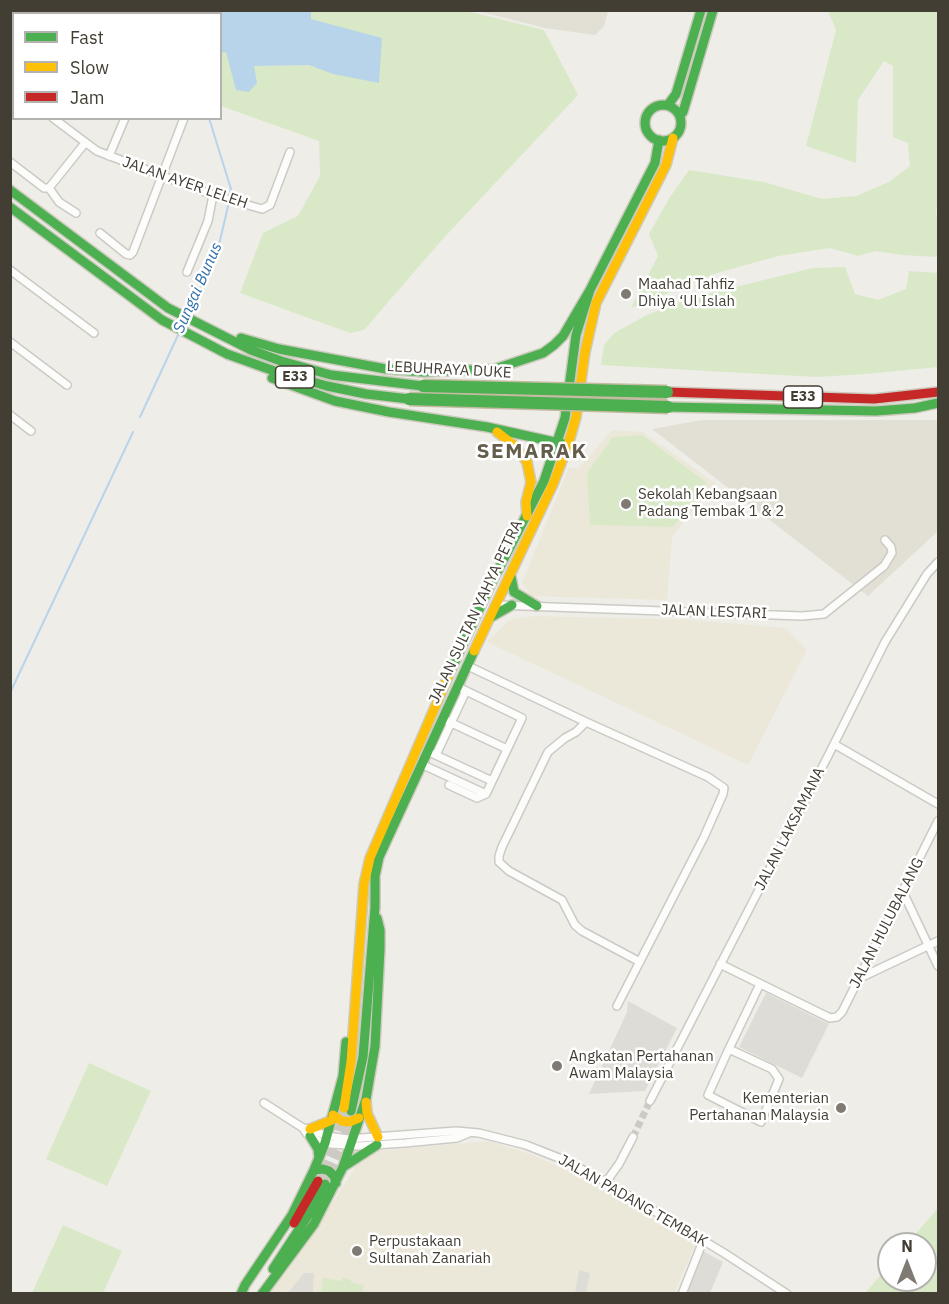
<!DOCTYPE html>
<html>
<head>
<meta charset="utf-8">
<style>
	body { margin:0 }
	#map { position:relative; width:949px; height:1304px; overflow:hidden; background:#eeede7; font-family:"IBM Plex Sans",sans-serif }
	canvas { display:block }
	.frame { position:absolute; inset:0; border:12px solid #433e34; pointer-events:none }
	.legend { position:absolute; left:12px; top:12px; width:210px; height:108px; box-sizing:border-box; background:#fff; border:2px solid #b4b2ae; margin:0; padding:8px 10px; list-style:none; font-size:18px; color:#433e34 }
	.legend li { display:flex; align-items:center; gap:12px; height:30px }
	.legend b { width:30px; border:2px solid #b4b2ae }
	.north { position:absolute; left:877px; top:1232px; width:60px; height:60px; box-sizing:border-box; background:#fff; border:2px solid #b4b2ae; border-radius:50%; rotate:0deg; font-size:16px; font-weight:700; line-height:24px; text-align:center; color:#433e34 }
	.north::after { content:''; display:block; margin:auto; width:21px; height:27px; background:#7f7b73; clip-path:polygon(50% 0,100% 100%,50% 72%,0 100%) }
</style>
</head>
<body>
<div id="map">
<canvas width="949" height="1304"></canvas>
<div class="frame"></div>
<ul class="legend">
<li><b style="height:8px;background:#4caf50"></b>Fast</li>
<li><b style="height:8px;background:#ffc107"></b>Slow</li>
<li><b style="height:8px;background:#c62828"></b>Jam</li>
</ul>
<div class="north">N</div>
</div>
<script>
const context = document.querySelector('canvas').getContext('2d');
context.lineJoin = 'round';
function fill(path, color) { context.fillStyle = color; context.fill(path, 'evenodd'); }
const toPath = rows => new Path2D(rows.map(r => 'M' + r).join(''));
function stroke(path, color, width, dash) { context.strokeStyle = color; context.lineWidth = width; context.lineCap = dash ? 'butt' : 'round'; context.setLineDash(dash || []); context.stroke(path); }
function drawText(font, color, halo, rows, align = 'center') {
  context.font = font + ' "IBM Plex Sans",sans-serif'; context.lineWidth = 5; context.setLineDash([]); context.textBaseline = 'middle'; context.strokeStyle = halo; context.fillStyle = color; for (const [text, x, y, turn = 0] of rows) {
    context.save(); context.translate(x, y); context.rotate((+turn || 0) * Math.PI / 180); context.textAlign = isNaN(turn) ? turn : align; if (halo) context.strokeText(text, 0, 0); context.fillText(text, 0, 0); context.restore();
  }
}
const residential = toPath([
	[478,11,608,11,604,26,595,35,545,28],
	[702,420,938,420,938,531,868,596,652,429]
]);
const education = toPath([
	[612,430,643,432,715,483,672,537,667,600,531,596,522,583,569,467,578,469],
	[534,616,691,620,785,628,807,650,748,765,487,642,510,620],
	[488,1141,533,1155,605,1188,695,1246,674,1293,268,1294,308,1241,356,1166,377,1151]
]);
const green = toPath([
	[179,11,467,11,544,30,578,95,440,242,364,330,350,333,240,293,263,233,298,216,320,176,319,141,221,106,220,14,180,13],
	[828,11,938,11,938,209,936,209,938,224,938,257,901,255,876,251,858,256,830,248,778,256,717,273,631,308,658,256,649,234,670,197,689,170,764,182,822,199,856,196,889,182,910,166,908,143,893,137,893,66,884,61,858,100,856,163,806,146,836,30],
	[845,267,855,294,878,300,906,289,909,271,938,273,938,367,866,374,817,377,601,365,604,345,614,333,647,315,694,297,813,268],
	[642,435,707,483,673,527,590,525,587,473,613,437],
	[89,1063,151,1091,107,1186,46,1159],
	[938,1208,938,1293,865,1293,889,1266,889,1280,925,1280,925,1244,907,1244],
	[63,1225,122,1251,103,1293,32,1293],
	[323,1278,341,1281,343,1278,351,1280,351,1282,364,1285,362,1293,321,1293]
]);
const parking = toPath([
	[766,993,829,1024,802,1078,739,1047],
	[628,1001,677,1028,645,1091,589,1094,627,1012],
	[699,1249,723,1262,710,1293,682,1294],
	[579,1270,590,1273,586,1291,594,1293,575,1293],
	[304,1273,314,1273,313,1293,288,1293]
]);
const water = toPath([
	[182,11,311,11,311,19,382,38,379,83,333,74,309,65,254,66,257,83,249,92,236,90,226,52,221,53,220,14,184,13]
]);
const stream = toPath([
	[173,10,175,14],
	[209,118,231,189,229,196],
	[188,315,218,249,229,202],
	[140,417,179,333],
	[10,693,133,432]
]);
const streetTunnel = toPath([
	[633,1137,650,1101]
]);
const secondaryTunnel = toPath([
	[318,1181,333,1146,344,1108],
	[325,1184,342,1146,351,1111]
]);
const street = toPath([
	[10,85,14,88],
	[53,118,97,151,213,195,262,209,270,205,290,152],
	[109,156,125,118],
	[10,162,44,188,49,188,59,202,76,213],
	[49,188,85,143],
	[100,233,126,254,130,255,133,252,184,118],
	[10,270,94,333],
	[187,272,208,221,213,195],
	[10,342,67,385],
	[10,415,31,431],
	[496,605,802,616,824,614,884,566,892,553,891,547,885,540],
	[468,666,586,722,708,777,724,788,723,794,704,837,617,1006],
	[443,719,507,749],
	[586,722,576,732,565,738,548,752,502,847,499,856,499,862,509,871,562,900,575,925,582,931,640,962],
	[834,744,938,804],
	[427,751,492,781],
	[436,755,466,691],
	[421,764,486,794],
	[449,785,477,798,486,794,522,718,458,687],
	[903,892,938,966],
	[720,964,830,1018,837,1017,842,1012,938,821],
	[860,978,938,941],
	[729,1049,772,1069,779,1079,761,1122,708,1095,727,1053,760,984],
	[650,1101,830,752,885,642,927,574,938,562],
	[264,1103,303,1128,307,1134,319,1141,331,1144,358,1146,405,1143,457,1138,469,1133],
	[303,1128,310,1129,327,1136,348,1139,456,1131,479,1133,526,1145,564,1160,606,1182,724,1253,787,1294],
	[606,1182,619,1164,633,1137],
	[682,1294,703,1241]
]);
const fast = toPath([
	[668,105,676,94,701,10],
	'645 123a18 18 0 1 1 36 0a18 18 0 1 1-36 0Z',
	[680,115,683,112,713,10],
	[10,190,168,308,251,350,281,361,331,375,423,386],
	[10,207,162,320,227,354,277,372,327,386,366,394,409,399],
	[241,338,279,349,386,369,423,372,495,369,543,353,554,345,563,336,590,290],
	[272,378,335,401,389,412,487,427,568,445],
	[668,407,876,411,915,408,938,403],
	[511,577,514,592,537,606],
	[491,617,512,605],
	[451,670,490,586,544,481,565,418,576,335,590,290,655,163,659,140],
	[351,1111,363,1057,375,907,375,876,379,857,474,651],
	[310,1136,318,1149,319,1158],
	[343,1167,377,1145],
	[314,1170,323,1169,329,1171,334,1176,336,1183],
	[273,1269,311,1211,325,1184],
	[241,1294,245,1285,292,1215,314,1170,325,1143,343,1076,346,1042],
	[262,1294,314,1224,343,1167,366,1099,375,1046,380,949,380,930,377,918]
]);
const slow = toPath([
	[10,40,14,36],
	[497,432,515,446,527,462,531,482,526,502,527,516],
	[474,651,553,484,568,445,576,417,585,352,596,303,666,165,673,138],
	[366,1102,367,1113,378,1137],
	[344,1108,351,1062,364,884,370,858,451,670],
	[333,1115,342,1121,349,1122,359,1118],
	[310,1129,332,1120]
]);
const jam = toPath([
	[31,14,33,10],
	[667,392,874,399,938,392],
	[294,1223,318,1181]
]);
const fastBridge = toPath([
	[423,386,667,392],
	[409,399,668,407]
]);
const markers = [
	[626,294,6,"#7f7b73"],
	[626,504,6,"#7f7b73"],
	[557,1066,6,"#7f7b73"],
	[841,1108,6,"#7f7b73"],
	[357,1251,6,"#7f7b73"]
];
const shields = [
	[295,377,39],
	[803,397,39]
];
const shieldNames = [
	["E33",295,377],
	["E33",803,397]
];
const streetNames = [
	["JALAN AYER LELEH",185,183,19],
	["LEBUHRAYA DUKE",449,370,3],
	["JALAN SULTAN YAHYA PETRA",476,612,-65],
	["JALAN LESTARI",714,612,2],
	["JALAN LAKSAMANA",790,829,-63],
	["JALAN HULUBALANG",887,923,-63],
	["JALAN PADANG TEMBAK",633,1201,30]
];
const poiNames = [
	["Maahad Tahfiz",638,285],
	["Dhiya ‘Ul Islah",638,302],
	["Sekolah Kebangsaan",638,495],
	["Padang Tembak 1 & 2",638,512],
	["Angkatan Pertahanan",569,1057],
	["Awam Malaysia",569,1074],
	["Kementerian",829,1099,"right"],
	["Pertahanan Malaysia",829,1116,"right"],
	["Perpustakaan",369,1242],
	["Sultanah Zanariah",369,1259]
];
const waterNames = [
	["Sungai Bunus",198,288,-66]
];
const districtNames = [
	["SEMARAK",532,452]
];
fill(residential, '#e2dfd4');
fill(education, '#ece8d9');
fill(green, '#d9e9c8');
fill(parking, '#dddcd7');
fill(water, '#b8d4eb');
stroke(stream, '#b8d4eb', 2);
stroke(streetTunnel, '#cccac3', 7, [7, 3.5]);
stroke(secondaryTunnel, '#cccac3', 9, [9, 4.5]);
stroke(street, '#cccac5', 10);
stroke(fast, '#cdcabe', 12);
stroke(slow, '#cdcabe', 12);
stroke(jam, '#cdcabe', 12);
stroke(street, '#fcfcfb', 7);
stroke(fast, '#4caf50', 9);
stroke(slow, '#ffc107', 9);
stroke(jam, '#c62828', 9);
stroke(fastBridge, '#c5bba3', 15, []);
stroke(fastBridge, '#4caf50', 12);
for (const [x, y, r, color] of markers) { const dot = new Path2D(); dot.arc(x, y, r, 0, 2 * Math.PI); context.fillStyle = color; context.fill(dot); stroke(dot, '#fff', 2); }
for (const [x, y, w] of shields) { const box = new Path2D(); box.roundRect(x - w / 2, y - 11, w, 22, 4.5); context.fillStyle = '#fff'; context.fill(box); stroke(box, '#433e34', 1.5); }
drawText('bold 14px', '#433e34', null, shieldNames);
drawText('15px', '#433e34', '#fff', streetNames);
drawText('15px', '#433e34', '#fff', poiNames, 'left');
drawText('italic 16px', '#3270aa', '#fff', waterNames);
context.letterSpacing = '1.5px';
drawText('bold 21px', '#655d4c', '#fff', districtNames);
context.letterSpacing = '0px';
</script>
</body>
</html>
